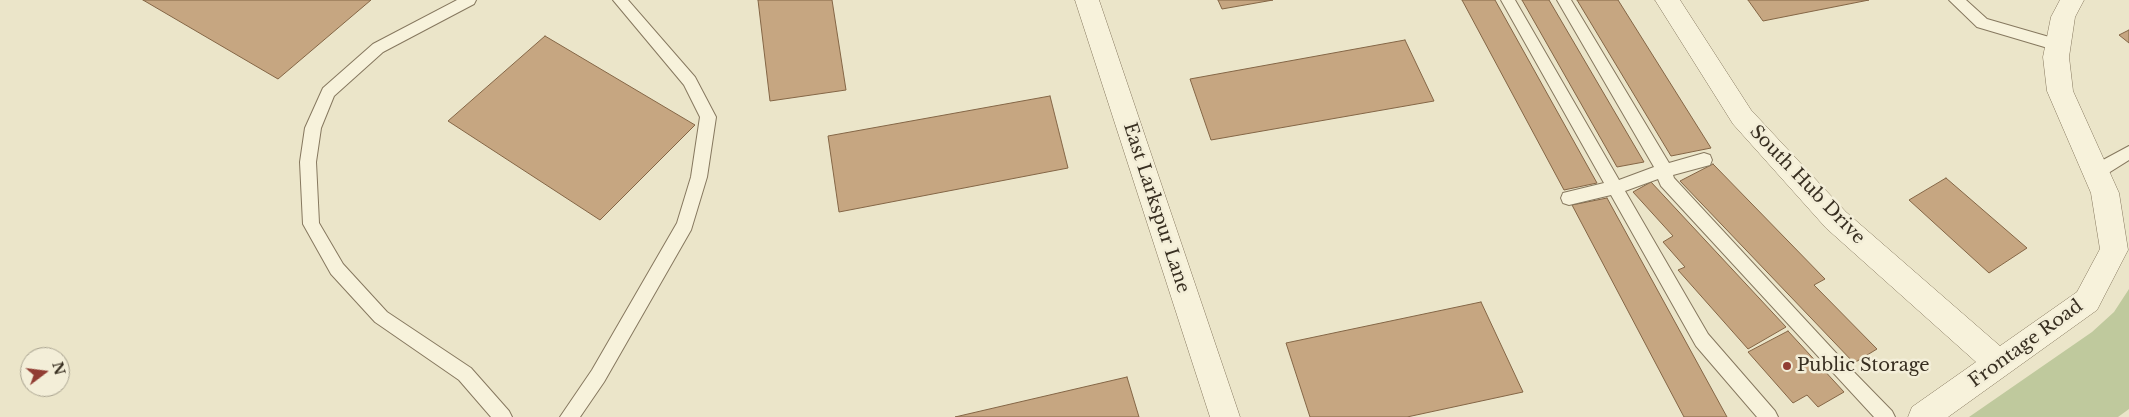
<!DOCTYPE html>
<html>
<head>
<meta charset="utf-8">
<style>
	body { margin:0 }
	#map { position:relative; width:2129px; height:417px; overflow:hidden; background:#ebe5c9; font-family:"Libre Baskerville",serif }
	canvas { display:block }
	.north { position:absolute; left:20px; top:347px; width:50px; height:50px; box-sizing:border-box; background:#f3eed8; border:1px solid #a8a28f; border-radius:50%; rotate:75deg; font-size:14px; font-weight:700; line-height:20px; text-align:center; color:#382f21 }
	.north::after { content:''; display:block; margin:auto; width:18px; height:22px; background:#913d33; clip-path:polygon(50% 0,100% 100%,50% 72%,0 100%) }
</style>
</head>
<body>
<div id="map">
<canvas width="2129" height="417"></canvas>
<div class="north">N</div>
</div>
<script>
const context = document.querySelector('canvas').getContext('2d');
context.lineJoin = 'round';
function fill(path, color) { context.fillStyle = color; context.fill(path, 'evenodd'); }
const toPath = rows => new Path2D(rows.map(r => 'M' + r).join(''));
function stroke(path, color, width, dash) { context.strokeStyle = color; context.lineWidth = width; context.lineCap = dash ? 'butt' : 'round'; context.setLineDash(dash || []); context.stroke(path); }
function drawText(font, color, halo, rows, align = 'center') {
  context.font = font + ' "Libre Baskerville",serif'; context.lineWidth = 5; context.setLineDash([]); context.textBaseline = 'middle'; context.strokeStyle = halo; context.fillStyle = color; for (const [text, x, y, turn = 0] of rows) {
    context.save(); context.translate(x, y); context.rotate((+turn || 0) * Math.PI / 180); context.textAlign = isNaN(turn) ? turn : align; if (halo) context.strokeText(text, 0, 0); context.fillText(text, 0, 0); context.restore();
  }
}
const green = toPath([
	[2129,289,2129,409,2118,417,1969,417,2092,332,2114,312]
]);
const building = toPath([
	[143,0,371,0,278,79,143,0],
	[758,0,832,0,846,90,770,101,758,0],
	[1218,0,1273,0,1222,9,1218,0],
	[1462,0,1495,0,1597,183,1564,190,1462,0],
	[1522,0,1549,0,1644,162,1617,167,1522,0],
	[1577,0,1618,0,1711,148,1671,156,1577,0],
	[1748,0,1869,0,1763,21,1748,0],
	[2129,30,2129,43,2119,35,2129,30],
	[545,36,695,125,600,220,448,121,545,36],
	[1405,40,1434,101,1211,140,1190,79,1405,40],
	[1050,96,1068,168,839,212,828,136,1050,96],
	[1713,164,1825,279,1814,285,1877,349,1854,363,1680,181,1713,164],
	[1946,178,2027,248,1989,273,1909,200,1946,178],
	[1651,182,1786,327,1748,349,1678,270,1685,267,1663,242,1673,236,1633,192,1651,182],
	[1607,198,1727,417,1684,417,1572,205,1607,198],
	[1481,302,1523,392,1407,417,1310,417,1286,343,1481,302],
	[1788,331,1844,392,1818,407,1807,395,1793,403,1748,352,1788,331],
	[1127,377,1139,417,955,417,1127,377]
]);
const lane = toPath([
	[457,0,476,0,474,4,383,52,334,96,321,128,316,162,319,223,343,264,387,312,471,368,509,411,512,417,491,417,459,380,375,322,331,274,303,224,300,162,305,128,323,88,373,44,457,0],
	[613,0,628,0,695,77,716,117,707,177,691,230,604,382,580,417,560,417,592,370,677,223,691,177,700,117,684,85,613,0],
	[1501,0,1515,0,1619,180,1654,167,1557,0,1571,0,1669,163,1704,153,1710,155,1712,160,1710,165,1673,175,1674,178,1850,368,1892,411,1895,417,1874,417,1661,186,1658,179,1625,191,1708,334,1775,411,1778,417,1757,417,1696,346,1611,195,1569,205,1563,203,1561,198,1563,193,1604,183,1501,0],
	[1949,0,1966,0,1987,19,2063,41,2065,45,2063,49,2058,51,1977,27,1949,0],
	[2129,146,2129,160,2102,177,2096,179,2090,177,2088,172,2090,167,2129,146]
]);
const street = toPath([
	[1075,0,1099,0,1240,417,1210,417,1075,0],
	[1655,0,1680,0,1751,110,1846,212,2000,346,2077,292,2100,249,2091,193,2047,91,2043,57,2051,17,2060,0,2084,0,2075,17,2069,57,2073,91,2119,193,2128,250,2097,310,1948,417,1908,417,1912,407,1976,362,1826,228,1733,124,1655,0]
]);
const markers = [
	[1787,366,5,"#913d33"]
];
const streetNames = [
	["South Hub Drive",1807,185,46],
	["East Larkspur Lane",1156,208,72],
	["Frontage Road",2026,344,-36]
];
const poiNames = [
	["Public Storage",1797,366]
];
fill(green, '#bfc99d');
fill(building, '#c6a681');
stroke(building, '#846646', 1);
stroke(lane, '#86785f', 2);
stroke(street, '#86785f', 1);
fill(lane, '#f7f2db');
fill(street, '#f7f2db');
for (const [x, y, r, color] of markers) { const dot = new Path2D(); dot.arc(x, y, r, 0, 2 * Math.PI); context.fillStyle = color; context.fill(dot); stroke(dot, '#f3eed8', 2); }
drawText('18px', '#382f21', '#f3eed8', streetNames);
drawText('18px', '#382f21', '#f3eed8', poiNames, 'left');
</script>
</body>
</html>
